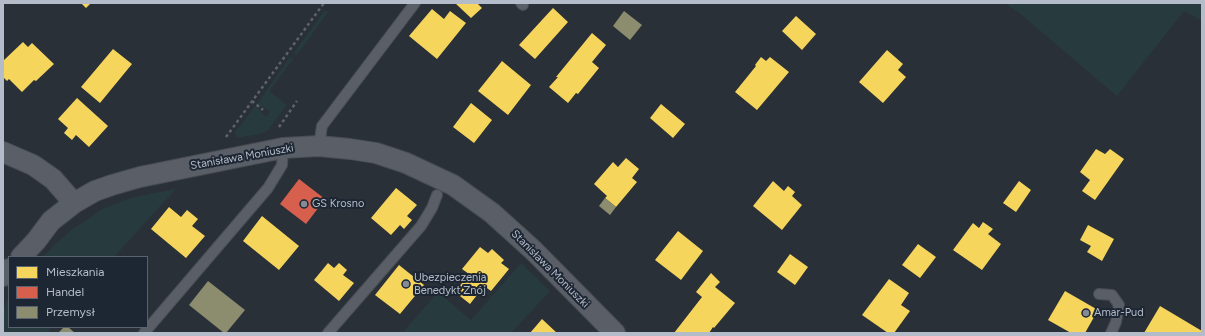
<!DOCTYPE html>
<html>
<head>
<meta charset="utf-8">
<style>
	body { margin:0 }
	#map { position:relative; width:1205px; height:336px; overflow:hidden; background:#2a3038; font-family:Figtree,sans-serif }
	canvas { display:block }
	.frame { position:absolute; inset:0; border:4px solid #b4bcc9; pointer-events:none }
	.legend { position:absolute; left:8px; top:256px; width:140px; height:72px; box-sizing:border-box; background:#1d2633; border:1px solid #59626f; margin:0; padding:5px 7px; list-style:none; font-size:12px; color:#b4bcc9 }
	.legend li { display:flex; align-items:center; gap:8px; height:20px }
	.legend b { width:20px; border:1px solid #59626f }
</style>
</head>
<body>
<div id="map">
<canvas width="1205" height="336"></canvas>
<div class="frame"></div>
<ul class="legend">
<li><b style="height:11px;background:#f6d55c"></b>Mieszkania</li>
<li><b style="height:11px;background:#d6604d"></b>Handel</li>
<li><b style="height:11px;background:#8c8c6e"></b>Przemysł</li>
</ul>
</div>
<script>
const context = document.querySelector('canvas').getContext('2d');
context.lineJoin = 'round';
function fill(path, color) { context.fillStyle = color; context.fill(path, 'evenodd'); }
const toPath = rows => new Path2D(rows.map(r => 'M' + r).join(''));
function stroke(path, color, width, dash) { context.strokeStyle = color; context.lineWidth = width; context.lineCap = dash ? 'butt' : 'round'; context.setLineDash(dash || []); context.stroke(path); }
function drawText(font, color, halo, rows, align = 'center') {
  context.font = font + ' Figtree,sans-serif'; context.lineWidth = 4; context.setLineDash([]); context.textBaseline = 'middle'; context.strokeStyle = halo; context.fillStyle = color; for (const [text, x, y, turn = 0] of rows) {
    context.save(); context.translate(x, y); context.rotate((+turn || 0) * Math.PI / 180); context.textAlign = isNaN(turn) ? turn : align; if (halo) context.strokeText(text, 0, 0); context.fillText(text, 0, 0); context.restore();
  }
}
const green = toPath([
	[1004,3,1202,3,1202,21,1184,11,1117,96,1018,12],
	[325,10,328,12,297,55,294,53],
	[290,57,293,59,269,91,287,105,268,130,263,133,237,138,235,134,235,132,255,106,266,117,270,112,265,108,264,109,257,104],
	[176,189,114,257,42,257,70,231,104,208,134,197],
	[521,263,550,291,511,333,402,333,438,292,471,320],
	[9,296,9,327,51,327,46,333,3,333,3,309]
]);
const homes = toPath([
	[81,3,91,3,86,8],
	[455,3,477,3,482,8,471,18],
	[553,8,568,22,535,59,519,45],
	[432,9,444,19,450,11,466,23,437,59,409,36],
	[796,16,816,34,802,50,782,31],
	[592,33,606,45,592,62,599,68,578,94,576,93,568,103,549,87,558,77,556,77],
	[23,42,28,47,32,43,54,64,36,81,34,80,22,92,9,79,7,81,3,77,3,61],
	[113,49,132,64,100,103,81,87],
	[887,50,903,64,898,70,906,77,883,103,859,82],
	[761,57,766,61,770,57,789,72,757,110,735,92,756,66,755,65],
	[502,61,531,85,508,115,478,91],
	[77,98,108,126,89,147,76,135,72,140,64,133,68,128,58,119],
	[471,103,492,120,474,143,453,127],
	[661,104,685,124,673,138,650,118],
	[1096,149,1105,154,1110,149,1124,159,1095,200,1082,191,1090,180,1080,172],
	[626,158,639,169,632,178,637,182,616,207,605,198,607,196,594,184,613,162,618,167],
	[773,181,784,191,788,186,795,192,792,196,802,205,782,230,753,206],
	[1019,181,1031,190,1016,212,1003,203],
	[396,188,417,205,407,216,412,220,404,229,400,225,391,235,371,218],
	[169,207,181,217,187,210,198,219,192,226,205,236,186,258,151,229],
	[262,216,299,246,279,270,243,241],
	[983,222,993,229,988,234,1001,244,982,270,953,250,973,223,979,228],
	[1088,225,1114,239,1102,261,1087,252,1091,246,1080,240],
	[678,231,703,251,681,280,655,260],
	[918,244,936,257,920,278,902,265],
	[480,247,488,253,492,249,504,260,501,263,509,269,491,291,484,286,470,304,455,292,469,274,462,269],
	[790,254,808,267,795,285,777,272],
	[328,263,334,268,339,263,347,270,343,275,354,283,339,301,314,280],
	[399,265,424,285,400,314,375,295],
	[711,273,720,282,715,287,735,303,714,328,713,327,709,333,674,333,702,297,696,292],
	[889,279,909,293,901,305,910,311,894,333,888,333,862,315],
	[1065,291,1098,310,1085,333,1071,333,1048,320],
	[1160,306,1202,331,1202,333,1144,333],
	[542,319,557,333,530,333]
]);
const shops = toPath([
	[299,179,325,199,306,224,280,204]
]);
const industry = toPath([
	[624,11,642,25,630,40,613,26],
	[605,198,616,207,610,215,599,206],
	[208,281,245,310,226,333,224,333,189,305],
	[64,327,68,327,75,333,58,333]
]);
const path = toPath([
	[252,101,263,110],
	[279,127,297,101],
	[226,137,324,3]
]);
const lane = toPath([
	[521,3,523,5],
	[319,146,322,126,415,3],
	[1099,294,1112,295,1119,305,1116,322,1111,333],
	[144,333,268,188,282,165,283,148],
	[328,333,421,226,432,208,437,195]
]);
const street = toPath([
	[3,152,33,165,53,179,74,203],
	[21,257,36,241,51,221,74,203,95,191,112,185,140,177,283,148,319,146,350,149,376,153,406,163,453,185,492,213,533,250,615,333],
	[3,276,9,269]
]);
const markers = [
	[304,204,4,"#848b96"],
	[406,284,4,"#848b96"],
	[1086,313,4,"#848b96"]
];
const streetNames = [
	["Stanisława Moniuszki",242,157,-10],
	["Stanisława Moniuszki",550,269,45]
];
const poiNames = [
	["GS Krosno",312,204],
	["Ubezpieczenia",414,278],
	["Benedykt Znój",414,291],
	["Amar-Pud",1094,313]
];
fill(green, '#273a3e');
fill(homes, '#f6d55c');
fill(shops, '#d6604d');
fill(industry, '#8c8c6e');
stroke(lane, '#484c53', 12);
stroke(street, '#484c53', 22);
stroke(path, '#5d636a', 2.5, [3, 3]);
stroke(lane, '#5a5e66', 10);
stroke(street, '#5a5e66', 20);
for (const [x, y, r, color] of markers) { const dot = new Path2D(); dot.arc(x, y, r, 0, 2 * Math.PI); context.fillStyle = color; context.fill(dot); stroke(dot, '#1d2633', 1.5); }
drawText('11px', '#b4bcc9', '#1d2633', streetNames);
drawText('11px', '#b4bcc9', '#1d2633', poiNames, 'left');
</script>
</body>
</html>
